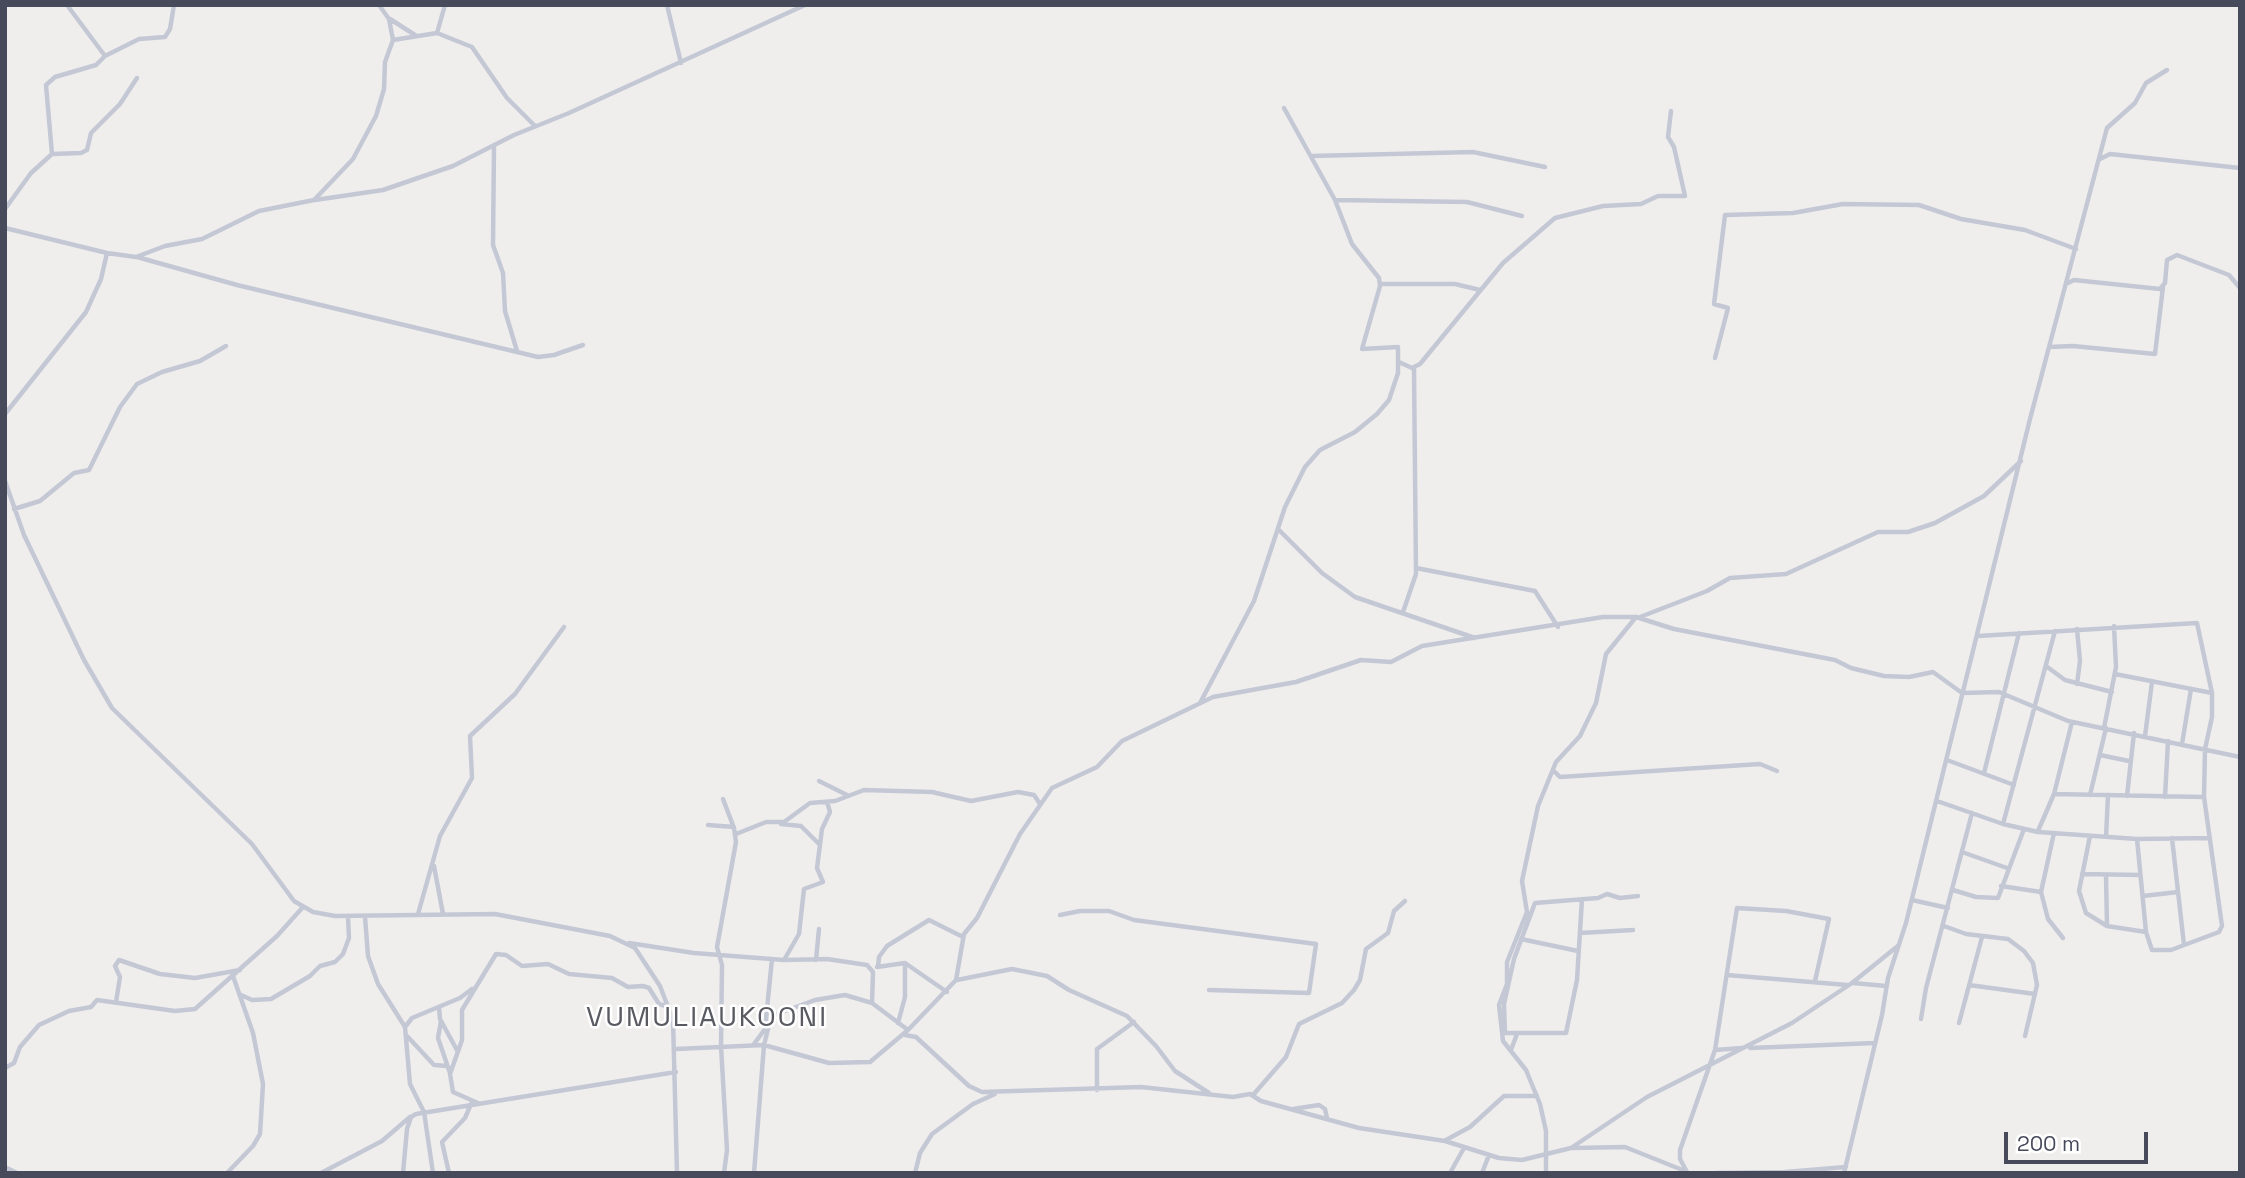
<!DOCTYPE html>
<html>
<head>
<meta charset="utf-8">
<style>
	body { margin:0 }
	#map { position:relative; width:2245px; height:1178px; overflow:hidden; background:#f0eeed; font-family:"Space Grotesk",sans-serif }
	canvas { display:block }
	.frame { position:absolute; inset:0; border:7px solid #464a5b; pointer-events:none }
	.scale { position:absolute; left:2004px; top:1132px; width:144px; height:32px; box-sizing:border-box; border:4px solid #464a5b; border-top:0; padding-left:9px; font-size:21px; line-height:24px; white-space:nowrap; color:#464a5b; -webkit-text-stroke:5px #fff; paint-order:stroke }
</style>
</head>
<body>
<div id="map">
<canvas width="2245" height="1178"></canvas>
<div class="frame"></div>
<div class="scale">200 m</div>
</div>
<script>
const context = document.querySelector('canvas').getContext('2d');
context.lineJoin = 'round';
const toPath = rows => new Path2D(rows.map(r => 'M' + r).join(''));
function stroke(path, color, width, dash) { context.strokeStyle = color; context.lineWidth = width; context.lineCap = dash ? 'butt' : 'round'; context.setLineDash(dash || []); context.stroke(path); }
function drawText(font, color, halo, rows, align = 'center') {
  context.font = font + ' "Space Grotesk",sans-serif'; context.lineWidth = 5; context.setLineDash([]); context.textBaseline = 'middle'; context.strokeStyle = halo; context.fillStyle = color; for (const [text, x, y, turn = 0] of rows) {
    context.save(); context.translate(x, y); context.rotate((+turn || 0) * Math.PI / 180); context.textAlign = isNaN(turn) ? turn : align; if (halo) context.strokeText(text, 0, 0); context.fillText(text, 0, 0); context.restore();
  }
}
const street = toPath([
	[667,5,681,63],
	[390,19,415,35],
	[437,33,472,47,507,98,535,126],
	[393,40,437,33,445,5],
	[105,56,139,39,165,37,170,29,174,5],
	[494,145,493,245,503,273,505,311,517,351],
	[52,154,46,85,55,77,96,65,105,56,67,5],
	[1311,156,1473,152,1545,167],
	[2100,159,2110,154,2240,168],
	[315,200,383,190,453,166,514,135,569,113,805,5],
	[1335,200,1467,202,1522,216],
	[5,209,31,173,52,154,81,153,87,150,91,133,120,104,137,78],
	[5,228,107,253,136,257,165,246,202,239,259,211,314,200,353,159,376,116,384,89,385,62,393,40,389,19,379,5],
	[137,257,237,285,538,357,554,355,583,345],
	[2068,283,2074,280,2160,289,2165,283,2167,260,2177,255,2229,275,2240,288],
	[1380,284,1455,284,1480,290],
	[2049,347,2073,346,2155,354,2163,287],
	[1715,358,1728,308,1714,304,1725,215,1793,213,1843,204,1919,205,1961,219,2025,230,2076,249],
	[1399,362,1412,368,1420,364,1503,263,1555,218,1603,206,1641,204,1658,196,1685,196,1674,147,1668,137,1671,111],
	[5,414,86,312,101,279,107,253],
	[5,481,24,535,84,660,112,708,252,844,294,901,313,912,335,916,495,914,610,936,635,948,660,986,673,1020,677,1173],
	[14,509,40,501,74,473,89,470,120,407,137,384,162,372,200,361,226,346],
	[1279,530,1322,573,1355,597,1475,638],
	[1416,568,1535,591,1558,627],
	[1403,612,1416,574,1414,368],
	[1640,617,1707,591,1730,578,1786,574,1878,532,1908,532,1935,523,1984,496,2021,461],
	[1978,636,2197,623,2212,693,2212,717,2205,749,2204,797,2222,926,2219,932,2171,950,2152,950,2146,932,2137,839],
	[2046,666,2065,680,2112,692],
	[2115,674,2212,693],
	[2077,684,2080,661,2077,629],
	[1200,703,1254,601,1285,507,1305,467,1320,450,1355,432,1377,414,1389,400,1398,373,1398,347,1362,349,1380,286,1379,278,1352,244,1335,200,1284,108],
	[2104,728,2116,667,2114,626],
	[2145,736,2152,682],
	[2182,744,2191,689],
	[2100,755,2129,761],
	[1947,760,2014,785],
	[1553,770,1560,777,1760,764,1777,771],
	[1984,773,2019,633],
	[819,781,847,795],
	[2054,794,2204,797],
	[2090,795,2106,728],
	[2127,796,2134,733],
	[2165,797,2168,741],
	[723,799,734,828,736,842,717,947,722,965,721,1046,727,1150,724,1173],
	[1937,801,2003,824,2038,832,2137,839,2210,838],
	[781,824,801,826,820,845],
	[2003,824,2055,631],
	[708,825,734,827],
	[2038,831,2054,794,2072,722],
	[2054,833,2041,892,2048,919,2063,938],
	[736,834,766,822,784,822,810,803,835,801,864,790,932,792,971,801,1018,792,1034,795,1040,804],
	[2090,836,2079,891,2086,913,2107,926,2146,932],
	[2106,837,2108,795],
	[2172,838,2184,945],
	[1962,852,2007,868],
	[434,866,443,914],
	[2082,874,2140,875],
	[2106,875,2107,926],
	[2001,886,2041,892],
	[1953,890,1976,897,1998,898,2024,829],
	[2143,896,2178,892],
	[1912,900,1948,908],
	[418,914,440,836,472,778,470,736,515,694,564,627],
	[1060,915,1080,911,1109,911,1134,920,1316,944,1309,993,1209,990],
	[365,917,368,956,378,984,405,1027,410,1084,424,1112,433,1173],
	[1944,926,1966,934,2008,939,2024,951,2033,963,2037,985,2025,1036],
	[1580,933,1633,930],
	[1521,939,1578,951],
	[629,943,694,953,784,960,827,959,867,965,873,972,872,1003],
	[784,960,799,934,804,889,823,882,817,868,822,829,830,812,827,802],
	[816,960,819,929],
	[877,967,905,963,947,992],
	[878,967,879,957,887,946,929,920,963,937],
	[1727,975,1847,985],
	[957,980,1012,969,1047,976,1069,990,1127,1016,1156,1046,1175,1071,1209,1093],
	[1853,983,1886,986],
	[1969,985,2035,994],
	[239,994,252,1000,271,999,310,976,320,966,335,962,343,954,349,938,348,917],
	[116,1002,120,977,115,966,119,960,160,974,195,978,240,970],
	[439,1007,440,1019,458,1052],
	[1921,1019,1926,988,1972,813],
	[441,1021,438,1038,450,1073],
	[898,1023,905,997,905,963],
	[1959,1023,1982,937],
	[405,1027,412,1018,460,998,472,989],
	[1504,1033,1566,1033,1577,980,1582,899],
	[1505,1033,1504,1004,1514,959,1535,903,1598,898,1607,894,1620,898,1638,896],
	[905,1035,916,1037,969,1086,982,1092,1141,1087,1233,1097,1250,1094,1261,1101,1359,1128,1445,1141,1499,1158,1522,1160,1571,1148,1647,1097,1792,1023,1852,983,1899,945],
	[408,1037,434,1065,447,1066],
	[754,1044,765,1029,772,959],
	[1750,1048,1875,1043],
	[676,1049,764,1045,829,1063,870,1062,908,1030,956,980,964,934,977,918,1020,834,1052,788,1097,767,1122,741,1213,697,1296,682,1361,660,1391,662,1422,646,1603,617,1636,617,1674,629,1835,660,1851,668,1884,676,1909,677,1933,672,1962,693,1999,692,2068,721,2240,757],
	[1511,1050,1517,1034],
	[1715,1050,1742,1048],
	[5,1068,14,1063,20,1047,39,1025,69,1011,91,1007,97,1000,175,1011,195,1009,277,936,303,907],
	[1097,1090,1097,1049,1134,1022],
	[1253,1095,1286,1057,1299,1024,1342,1003,1354,990,1360,980,1366,949,1388,933,1394,911,1405,901],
	[478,1103,453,1092,450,1074,462,1040,462,1010,496,954,506,955,522,966,548,964,569,974,612,978,628,987,643,986,649,988,659,1004,669,1007],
	[1293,1109,1319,1105,1325,1109,1327,1118],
	[1446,1140,1470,1127,1504,1096,1537,1096],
	[1573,1148,1625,1147,1685,1171],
	[5,1167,17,1173],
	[1687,1172,1680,1159,1680,1150,1715,1050,1737,908,1786,911,1829,919,1815,981],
	[227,1173,253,1146,260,1134,263,1084,253,1033,233,976],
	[321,1173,382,1141,410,1117],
	[403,1173,407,1129,411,1117,416,1114,676,1072],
	[449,1173,442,1142,465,1118,471,1104],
	[754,1173,764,1045,769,1025,774,1015,815,1000,845,995,872,1003,908,1030],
	[915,1173,920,1153,932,1134,973,1104,995,1094],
	[1450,1173,1464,1148],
	[1482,1173,1489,1155],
	[1546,1173,1546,1131,1540,1104,1526,1070,1503,1041,1499,1005,1507,984,1507,962,1527,912,1522,881,1538,806,1556,762,1580,736,1596,703,1606,654,1636,617],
	[1715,1173,1785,1172,1846,1167],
	[1844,1173,1882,1015,1888,978,1906,923,2030,419,2107,128,2135,103,2146,83,2167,70]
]);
const quarterNames = [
	["VUMULIAUKOONI",707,1018]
];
stroke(street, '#c4c8d5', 4.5);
context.letterSpacing = '2px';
drawText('28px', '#5a5b62', '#fff', quarterNames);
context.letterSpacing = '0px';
</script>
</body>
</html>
